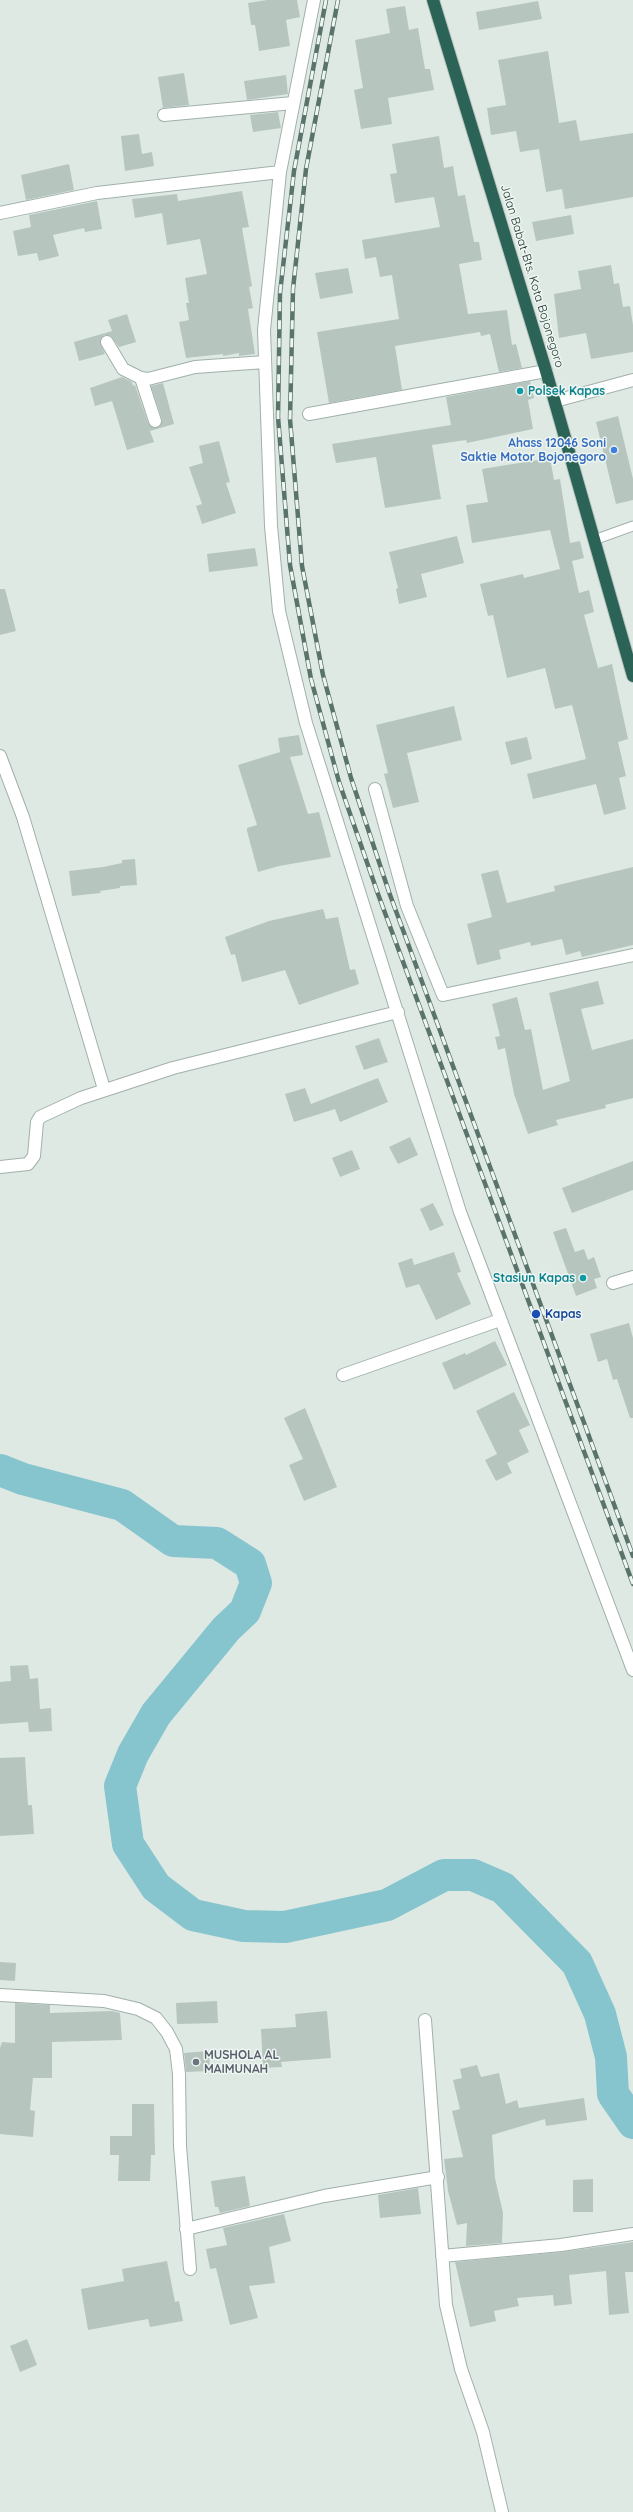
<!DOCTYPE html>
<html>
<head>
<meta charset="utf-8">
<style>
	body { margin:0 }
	canvas { display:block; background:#dee9e4 }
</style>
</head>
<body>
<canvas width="633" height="2512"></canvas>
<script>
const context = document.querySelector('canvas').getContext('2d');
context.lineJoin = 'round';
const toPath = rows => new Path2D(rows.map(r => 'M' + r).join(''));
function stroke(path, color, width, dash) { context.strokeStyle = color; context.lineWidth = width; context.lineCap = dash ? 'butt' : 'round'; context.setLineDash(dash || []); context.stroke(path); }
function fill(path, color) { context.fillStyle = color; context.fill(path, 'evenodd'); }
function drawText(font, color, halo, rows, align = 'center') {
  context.font = font + ' Quicksand,sans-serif'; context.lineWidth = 3; context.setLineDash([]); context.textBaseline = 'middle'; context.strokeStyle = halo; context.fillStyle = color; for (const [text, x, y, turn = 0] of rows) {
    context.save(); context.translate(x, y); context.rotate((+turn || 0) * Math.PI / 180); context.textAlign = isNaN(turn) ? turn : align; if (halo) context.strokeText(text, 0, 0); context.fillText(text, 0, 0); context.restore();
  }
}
const river = toPath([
	[0,1470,23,1479,122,1505,173,1541,217,1543,250,1564,256,1583,245,1611,226,1629,156,1714,133,1754,120,1786,128,1844,156,1887,193,1915,244,1926,285,1927,387,1905,444,1875,473,1875,503,1888,577,1963,600,2014,611,2057,613,2094,633,2123]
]);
const building = toPath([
	[267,0,297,0,300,17,286,20,290,46,259,51,255,25,251,25,248,3],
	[538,1,542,19,479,30,476,12],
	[405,6,409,30,418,28,425,69,430,69,434,90,388,98,392,124,361,129,354,90,363,88,355,40,390,33,386,9],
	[548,51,559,123,576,120,580,141,633,133,633,197,565,209,562,189,546,192,539,149,520,152,516,131,491,135,487,108,506,105,498,60],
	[184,73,189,105,163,108,158,77],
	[286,75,288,94,247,100,244,81],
	[278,112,281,128,253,132,250,115],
	[139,134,142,154,152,152,154,166,125,171,121,136],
	[439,136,444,168,453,166,458,196,465,195,474,242,479,242,482,260,459,264,468,314,507,310,512,345,516,344,522,368,499,372,490,334,481,336,480,332,395,346,402,390,329,403,317,332,399,319,392,275,380,277,376,257,365,259,362,240,440,227,434,197,395,203,390,174,397,173,392,144],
	[69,164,74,190,26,200,21,175],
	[242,191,249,227,242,228,252,286,249,287,253,308,248,309,255,354,239,356,239,353,223,356,223,354,186,358,179,322,189,320,186,303,189,303,185,278,207,274,200,239,167,245,162,213,135,218,132,199,177,194,178,201],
	[97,201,102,229,85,232,84,228,53,235,59,256,39,261,37,253,18,256,13,231,31,227,29,215],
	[571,215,574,234,536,241,532,222],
	[611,265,614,284,619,283,623,307,630,306,633,325,633,352,591,359,586,333,559,338,554,294,581,289,578,271],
	[348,268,353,293,320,299,315,273],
	[127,314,136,342,119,347,111,336,104,335,100,342,105,354,79,361,74,342,112,331,108,320],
	[122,377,132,382,133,386,135,385,148,423,154,428,160,426,162,419,151,386,163,383,174,424,150,431,154,442,127,450,112,401,95,406,90,388],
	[530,381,534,398,528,400,533,429,467,443,466,440,432,445,441,499,385,508,376,457,336,463,332,444,451,425,446,397],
	[618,416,633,479,633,500,616,504,596,422],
	[219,441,230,482,226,483,236,513,202,524,196,506,202,504,189,467,203,463,199,446],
	[550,458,554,480,560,479,570,543,580,541,584,558,572,561,579,593,589,590,594,612,584,615,598,668,612,664,628,739,618,742,626,776,619,778,626,809,604,815,596,784,533,799,527,774,586,759,572,705,555,709,545,668,507,678,493,615,488,616,480,584,523,574,524,578,560,569,550,530,472,543,466,505,488,502,482,469],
	[457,536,464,563,421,574,427,597,399,604,396,589,398,588,389,552],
	[255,548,258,566,209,572,207,554],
	[0,589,5,589,16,631,0,635],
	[454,706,462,740,407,753,419,802,393,808,384,774,388,773,376,725],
	[299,735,303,755,290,757,308,814,319,812,331,857,279,866,258,872,247,831,247,828,257,825,238,765,280,752,278,738],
	[527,737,532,759,511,765,505,742],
	[135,859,137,885,120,886,120,888,100,891,101,893,72,896,69,871,103,867,122,863,122,860],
	[633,867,633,945,582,957,580,951,566,955,562,939,531,946,530,942,499,950,501,959,477,965,467,924,492,917,481,874,498,870,507,903,555,891,554,886],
	[323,909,326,919,338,917,350,970,355,969,359,984,299,1005,285,970,242,982,235,954,231,955,225,937,269,921],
	[598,981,604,1004,581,1009,592,1050,633,1039,633,1098,605,1105,606,1108,556,1120,558,1125,528,1134,514,1094,505,1048,498,1050,495,1037,500,1036,492,1004,517,997,525,1030,531,1029,543,1090,570,1081,549,993],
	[379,1038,388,1062,364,1070,355,1046],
	[378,1078,388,1102,340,1122,335,1109,294,1122,285,1094,305,1088,311,1104],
	[410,1137,418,1155,398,1164,389,1147],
	[352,1150,360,1169,340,1177,332,1158],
	[633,1161,633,1190,572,1213,562,1188],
	[433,1203,444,1225,430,1231,420,1209],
	[566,1228,575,1252,584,1249,588,1260,594,1257,601,1277,594,1279,597,1288,576,1296,553,1232],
	[454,1252,461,1272,457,1273,471,1304,436,1320,419,1284,406,1288,398,1263,412,1258,414,1265],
	[629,1323,633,1338,633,1418,630,1418,617,1379,613,1380,607,1359,598,1362,590,1334],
	[495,1341,507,1365,454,1390,442,1363,465,1353,466,1355],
	[514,1392,530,1425,519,1430,529,1452,507,1463,512,1473,496,1481,485,1460,497,1454,476,1411],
	[305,1408,337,1487,304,1501,289,1465,303,1459,284,1418],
	[28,1665,30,1679,38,1678,40,1709,51,1708,52,1731,29,1732,28,1722,0,1724,0,1682,11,1681,10,1666],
	[25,1757,28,1805,32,1805,34,1834,0,1836,0,1758],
	[0,1962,16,1963,15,1981,0,1980],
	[217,2001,218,2023,177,2024,176,2003],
	[15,2003,50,2005,50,2013,112,2011,120,2013,122,2040,52,2042,52,2078,33,2078,30,2110,35,2111,33,2137,0,2134,0,2048,2,2042,15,2043],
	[327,2011,331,2058,281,2062,282,2067,263,2068,261,2029,296,2027,295,2014],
	[209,2051,210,2071,186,2072,184,2053],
	[477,2065,481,2077,499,2073,506,2104,517,2100,519,2108,584,2098,587,2120,546,2126,545,2119,492,2135,495,2178,503,2213,502,2243,466,2246,467,2223,457,2225,448,2191,444,2159,463,2157,452,2111,460,2109,453,2080,462,2078,460,2069],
	[132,2104,154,2104,155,2155,151,2155,150,2181,118,2181,119,2155,110,2155,110,2136,132,2136],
	[245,2176,250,2206,220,2213,218,2207,215,2207,211,2181],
	[593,2179,593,2212,573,2212,573,2180],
	[418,2188,421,2214,380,2218,378,2195],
	[284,2214,291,2241,269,2247,275,2283,249,2286,258,2318,230,2325,216,2268,210,2269,206,2249,227,2245,223,2228],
	[633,2242,633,2272,625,2272,629,2313,609,2315,606,2271,569,2275,572,2304,554,2306,553,2295,517,2298,519,2306,494,2311,496,2321,470,2327,455,2262,562,2252],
	[167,2261,175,2302,179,2301,183,2321,150,2327,148,2319,88,2330,81,2289,124,2281,122,2269],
	[27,2339,37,2365,20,2372,10,2346]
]);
const lane = toPath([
	[594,540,633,526]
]);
const street = toPath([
	[314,0,280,172,264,330,271,526,279,611,306,723,460,1212,633,1670],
	[164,115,293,103],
	[0,213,97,193,280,172],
	[107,342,123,369,141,378,148,379,195,367,265,362],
	[141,378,155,421],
	[555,401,633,380],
	[309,414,546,371],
	[0,756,23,817,104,1089],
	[375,789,407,906,443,995,633,955],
	[0,1167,28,1164,34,1156,37,1122,40,1117,81,1098,173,1068,398,1012],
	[613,1283,633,1277],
	[343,1375,500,1320],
	[0,1995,104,2001,138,2009,156,2018,167,2032,176,2049,179,2074,180,2146,190,2269],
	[425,2020,446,2305,461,2369,483,2432,502,2512],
	[186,2229,324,2196,438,2177],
	[442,2256,561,2245,633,2234]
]);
const highway = toPath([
	[433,0,546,371,633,676]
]);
const rail = toPath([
	[326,0,294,171,280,293,278,417,290,565,311,679,339,782,378,894,633,1584],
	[338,0,306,169,293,289,290,419,302,566,323,675,351,778,389,892,633,1556]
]);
const markers = [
	[520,391,4,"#0f9aa8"],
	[614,450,4,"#3f7fe0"],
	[583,1278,4,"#0f9aa8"],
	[536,1314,5,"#1a4fb4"],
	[196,2062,4,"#6b7280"]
];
const streetNames = [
	["Jalan Babat-Bts. Kota Bojonegoro",532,276,73]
];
const cultureNames = [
	["Polsek Kapas",528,391],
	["Stasiun Kapas",575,1278,"right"]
];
const shopNames = [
	["Ahass 12046 Soni",606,443],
	["Saktie Motor Bojonegoro",606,457]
];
const transitNames = [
	["Kapas",545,1314]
];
const worshipNames = [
	["MUSHOLA AL",204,2055],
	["MAIMUNAH",204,2069]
];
stroke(river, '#86c4ce', 32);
fill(building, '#b6c6bf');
stroke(lane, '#a1b0ab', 11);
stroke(street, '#a1b0ab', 14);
stroke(highway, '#bcc3c1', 14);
stroke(lane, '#fff', 9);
stroke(street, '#fff', 12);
stroke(highway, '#2c6357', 12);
stroke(rail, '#5a746c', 4.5);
stroke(rail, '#eef6f2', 3, [9]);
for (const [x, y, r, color] of markers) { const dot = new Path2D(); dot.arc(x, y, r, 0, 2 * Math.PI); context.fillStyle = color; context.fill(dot); stroke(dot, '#eef6f2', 1.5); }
drawText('12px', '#203831', '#eef6f2', streetNames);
drawText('bold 12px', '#0d838f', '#eef6f2', cultureNames, 'left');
drawText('bold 12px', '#366cbe', '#eef6f2', shopNames, 'right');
drawText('bold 12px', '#164399', '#eef6f2', transitNames, 'left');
drawText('bold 12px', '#5b616d', '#eef6f2', worshipNames, 'left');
</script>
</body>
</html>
